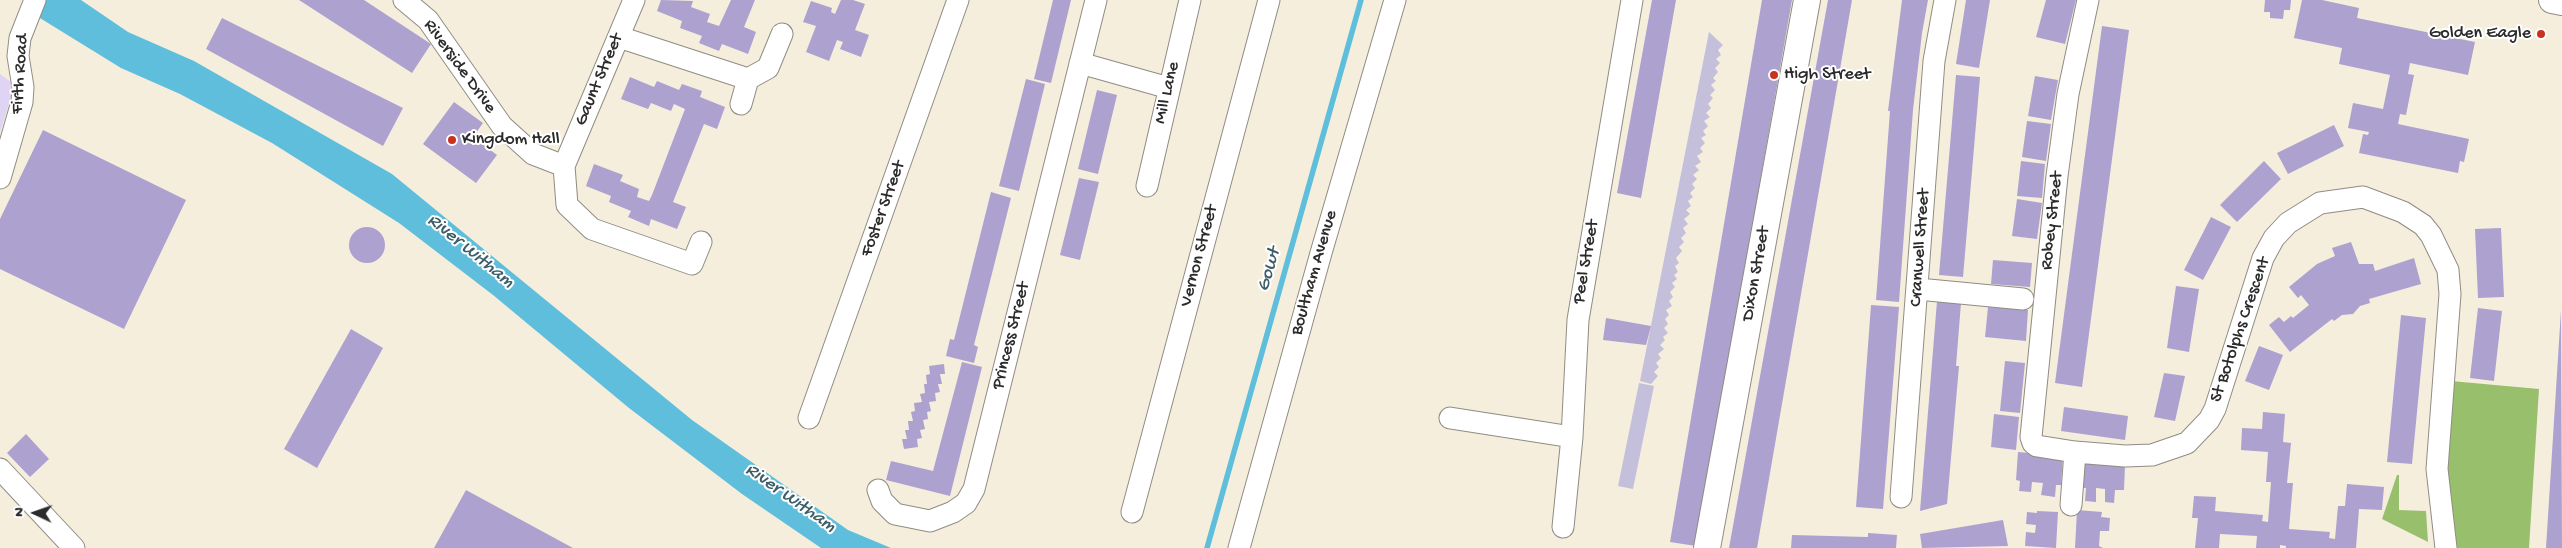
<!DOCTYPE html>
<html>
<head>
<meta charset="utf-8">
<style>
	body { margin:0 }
	#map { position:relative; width:2562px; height:548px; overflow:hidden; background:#f5eedd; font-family:"Gochi Hand",sans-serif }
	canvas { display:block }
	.north { position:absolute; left:10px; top:488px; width:50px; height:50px; -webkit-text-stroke:4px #fff; paint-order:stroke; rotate:273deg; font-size:14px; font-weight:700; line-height:20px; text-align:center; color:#2b2b2b }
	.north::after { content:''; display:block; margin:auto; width:18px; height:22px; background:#2b2b2b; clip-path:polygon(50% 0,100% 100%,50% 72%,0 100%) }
</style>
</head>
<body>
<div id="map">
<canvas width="2562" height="548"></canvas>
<div class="north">N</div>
</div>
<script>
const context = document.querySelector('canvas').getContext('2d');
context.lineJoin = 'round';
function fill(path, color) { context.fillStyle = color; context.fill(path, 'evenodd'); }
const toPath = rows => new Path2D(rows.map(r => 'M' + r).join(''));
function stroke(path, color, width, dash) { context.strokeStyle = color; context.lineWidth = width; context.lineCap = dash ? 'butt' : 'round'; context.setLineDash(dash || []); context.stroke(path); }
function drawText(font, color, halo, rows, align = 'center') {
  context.font = font + ' "Gochi Hand",sans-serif'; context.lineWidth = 4; context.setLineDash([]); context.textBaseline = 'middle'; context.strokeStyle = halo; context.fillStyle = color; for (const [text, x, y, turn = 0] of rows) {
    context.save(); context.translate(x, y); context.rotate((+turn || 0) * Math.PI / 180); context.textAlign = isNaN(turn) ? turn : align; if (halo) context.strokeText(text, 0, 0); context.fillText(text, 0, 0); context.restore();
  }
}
const built = toPath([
	[0,74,15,85,0,132]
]);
const industrial = toPath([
	[1709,32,1723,45,1718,50,1721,55,1716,59,1720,63,1715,68,1718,72,1713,78,1716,81,1711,85,1715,90,1710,95,1713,98,1708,104,1711,108,1706,113,1710,117,1704,121,1708,126,1703,131,1706,135,1701,138,1705,143,1700,148,1703,152,1697,156,1701,162,1695,166,1699,170,1693,175,1697,179,1692,184,1695,188,1690,193,1693,197,1688,201,1691,206,1686,210,1690,214,1684,219,1688,224,1683,228,1686,233,1681,238,1684,242,1679,247,1682,251,1676,258,1679,263,1675,266,1678,272,1674,275,1677,279,1672,283,1675,287,1670,292,1673,297,1669,301,1672,306,1666,310,1669,315,1665,319,1668,324,1664,328,1668,333,1663,337,1665,340,1660,345,1664,349,1658,354,1661,358,1656,363,1659,367,1654,372,1658,376,1651,384,1640,381],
	[1639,383,1654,386,1633,489,1618,486]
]);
const green = toPath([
	[2451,381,2539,389,2529,548,2454,548,2445,461],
	[2397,475,2399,475,2399,510,2426,511,2428,542,2382,519]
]);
const water = toPath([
	[41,0,81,0,128,32,194,61,392,174,692,420,848,530,891,548,821,548,742,494,629,408,493,295,399,223,272,143,180,94,121,68,35,15]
]);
const stream = toPath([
	[1207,548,1361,0]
]);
const building = toPath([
	[299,0,364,0,431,44,412,73],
	[661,0,693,1,691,7,710,14,707,22,719,26,731,0,755,0,744,27,756,32,748,54,722,44,719,51,699,43,702,36,680,28,682,21,657,11],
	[841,0,853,0,865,4,855,30,869,35,861,57,840,49,843,42,837,40,829,61,806,52,816,26,803,22,811,1,832,8,831,12,835,14],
	[1053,0,1071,0,1051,83,1034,79],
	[1652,0,1676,0,1641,198,1617,193],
	[1762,0,1792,0,1696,546,1670,542],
	[1828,0,1852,0,1757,548,1729,548],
	[1902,0,1928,0,1922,33,1913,110,1899,302,1876,300,1890,111,1888,111],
	[1966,0,1990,0,1979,68,1956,64],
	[2046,0,2076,0,2065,44,2036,37],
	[2265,0,2291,0,2290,10,2284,10,2283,19,2270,18,2270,12,2264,12],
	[2302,0,2322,0,2359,8,2357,18,2475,42,2468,75,2410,63,2408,74,2414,75,2406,115,2400,114,2398,124,2469,139,2464,162,2460,161,2458,173,2359,153,2363,134,2368,135,2369,132,2348,128,2353,103,2383,109,2390,75,2339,64,2342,48,2294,38],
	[222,18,403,108,383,146,206,49],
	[2102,26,2129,30,2082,387,2055,383],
	[1956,75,1980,77,1963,277,1939,275],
	[2035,76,2058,80,2051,120,2028,116],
	[630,77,654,87,657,81,679,90,682,84,702,91,700,97,725,107,717,129,704,124,673,202,686,207,677,229,651,219,649,226,628,217,631,211,609,202,611,196,586,186,594,164,623,175,620,181,639,189,637,197,649,201,652,195,685,109,674,104,671,111,651,103,648,109,621,99],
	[1026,79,1045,84,1019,191,999,186],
	[1097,90,1117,95,1098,174,1078,169],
	[454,102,483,123,473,137,497,155,476,183,423,144],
	[2027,121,2051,124,2046,161,2022,157],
	[2334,125,2344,146,2288,174,2277,153],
	[43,130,186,200,124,329,0,269,0,219],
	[2021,161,2045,164,2042,198,2017,196],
	[2264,161,2281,179,2237,222,2220,205],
	[1079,178,1099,182,1080,260,1060,255],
	[991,192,1011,198,974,345,978,347,974,363,946,356,950,339,954,340],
	[2017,199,2042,203,2037,239,2012,236],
	[2211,217,2231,227,2203,280,2184,270],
	'349 245a18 18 0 1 1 36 0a18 18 0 1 1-36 0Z',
	[2501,228,2504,297,2478,298,2475,229],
	[2351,242,2359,264,2373,264,2375,271,2414,258,2421,284,2369,299,2370,303,2360,306,2353,314,2342,315,2334,321,2332,319,2290,352,2269,325,2279,317,2284,322,2291,316,2293,318,2309,305,2301,295,2298,298,2289,287,2317,264,2335,256,2332,248],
	[1993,260,2032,263,2030,287,1991,284],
	[2176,286,2199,289,2189,352,2167,348],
	[1937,301,1961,303,1956,366,1959,366,1947,504,1920,511],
	[1871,305,1899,307,1883,509,1856,507],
	[1988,307,2028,310,2026,341,1985,337],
	[2478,308,2502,311,2494,381,2470,378],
	[2561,310,2562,548,2546,548],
	[2401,315,2426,318,2412,464,2387,462],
	[1606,318,1651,326,1646,345,1603,340],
	[351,329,383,348,317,468,284,449],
	[2259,346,2283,355,2269,390,2245,381],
	[2005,361,2025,363,2020,413,2000,411],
	[962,362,982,367,950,496,886,480,891,461,933,471],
	[944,364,945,374,940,374,942,384,938,384,940,392,935,393,936,401,929,402,931,411,927,412,928,419,923,420,925,429,920,430,922,438,917,439,918,447,904,449,902,439,907,439,905,430,909,430,908,421,913,421,911,412,915,411,914,403,922,402,920,394,925,393,924,384,927,384,926,375,930,374,929,366],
	[2164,373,2185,376,2175,421,2154,417],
	[2064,407,2128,416,2125,440,2061,431],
	[2263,412,2285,414,2283,442,2291,443,2287,483,2293,483,2289,529,2330,532,2329,538,2335,539,2338,506,2345,506,2347,484,2384,487,2382,510,2359,509,2356,548,2286,548,2286,546,2280,545,2280,548,2256,548,2257,536,2220,534,2219,548,2195,548,2198,518,2192,518,2194,496,2216,497,2215,511,2263,515,2262,521,2268,522,2271,482,2266,482,2268,452,2241,450,2242,428,2262,429],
	[1994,414,2019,417,2016,450,1991,447],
	[26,434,49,459,30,477,7,453],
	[2018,452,2063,456,2061,485,2056,485,2055,497,2041,495,2043,483,2032,482,2031,492,2019,491,2020,481,2016,480],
	[2081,462,2125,465,2124,490,2115,490,2114,503,2105,502,2105,489,2096,488,2096,502,2085,501,2086,488,2079,488],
	[466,490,573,548,434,548],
	[2077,510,2102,512,2101,517,2110,518,2109,531,2100,531,2099,546,2103,548,2075,548],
	[2037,511,2058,512,2056,548,2025,546,2026,532,2035,533,2036,525,2026,524,2027,512,2037,513],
	[2003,520,2008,546,1922,548,1920,534],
	[1868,533,1897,535,1896,548,1791,548,1792,535,1868,537]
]);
const minor = toPath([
	[404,0,428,20,502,126,533,154,564,166],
	[634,0,564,166,567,205,592,229,692,264,701,242],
	[2088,0,2068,94,2057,176,2031,437,2033,443,2037,446,2075,452,2125,456,2152,455,2187,443,2209,420,2215,409,2263,258,2274,238,2288,223,2320,203,2363,197,2403,212,2423,225,2431,235,2448,270,2450,294,2437,469,2446,548],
	[619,37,748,79,768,68,782,34],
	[1080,63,1169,88],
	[741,104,748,79],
	[0,178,22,102,23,87,18,56,20,38,35,0],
	[1147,186,1190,0],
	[1918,289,2023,299],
	[809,418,958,0],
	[1450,418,1572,437],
	[0,469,74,548],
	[878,490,882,501,895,514,930,521,953,512,966,503,974,489,1096,0],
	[1901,497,1934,61,1945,0],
	[2071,505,2075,452],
	[1132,512,1269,0],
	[1563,527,1572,437,1578,320,1632,0],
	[1239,548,1321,253,1395,0]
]);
const tertiary = toPath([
	[2552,0,2562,2],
	[1707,548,1807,0]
]);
const markers = [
	[2541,34,5,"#c8321e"],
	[1774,75,5,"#c8321e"],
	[452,140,5,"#c8321e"]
];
const poiNames = [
	["Golden Eagle",2531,34,"right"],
	["High Street",1784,75],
	["Kingdom Hall",462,140]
];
const streetNames = [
	["Riverside Drive",459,67,54],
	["Firth Road",21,74,-86],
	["Gaunt Street",600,80,-67],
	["Mill Lane",1168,93,-77],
	["Foster Street",884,209,-70],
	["Robey Street",2053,221,-84],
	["Cranwell Street",1921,248,-86],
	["Vernon Street",1200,256,-75],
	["Peel Street",1587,262,-80],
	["Boultham Avenue",1315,273,-74],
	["Dixon Street",1757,274,-80],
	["St Botolphs Crescent",2241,330,-71],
	["Princess Street",1012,336,-76]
];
const waterNames = [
	["River Witham",470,252,39],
	["Gowt",1270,270,-74],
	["River Witham",790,499,35]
];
fill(built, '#e0d4f4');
fill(industrial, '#c4c0db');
fill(green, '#98c06c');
fill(water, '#5ebedc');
stroke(stream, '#5ebedc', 5.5);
fill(building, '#ada1cf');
stroke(minor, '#908c84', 23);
stroke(tertiary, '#908c84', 28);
stroke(minor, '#fff', 21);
stroke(tertiary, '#fff', 26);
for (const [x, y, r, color] of markers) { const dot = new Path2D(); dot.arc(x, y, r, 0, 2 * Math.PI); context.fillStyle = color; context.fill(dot); stroke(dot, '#fff', 2); }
drawText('18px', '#2b2b2b', '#fff', poiNames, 'left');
drawText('18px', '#2b2b2b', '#fff', streetNames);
drawText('italic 19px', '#3d5e69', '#fff', waterNames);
</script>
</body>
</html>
